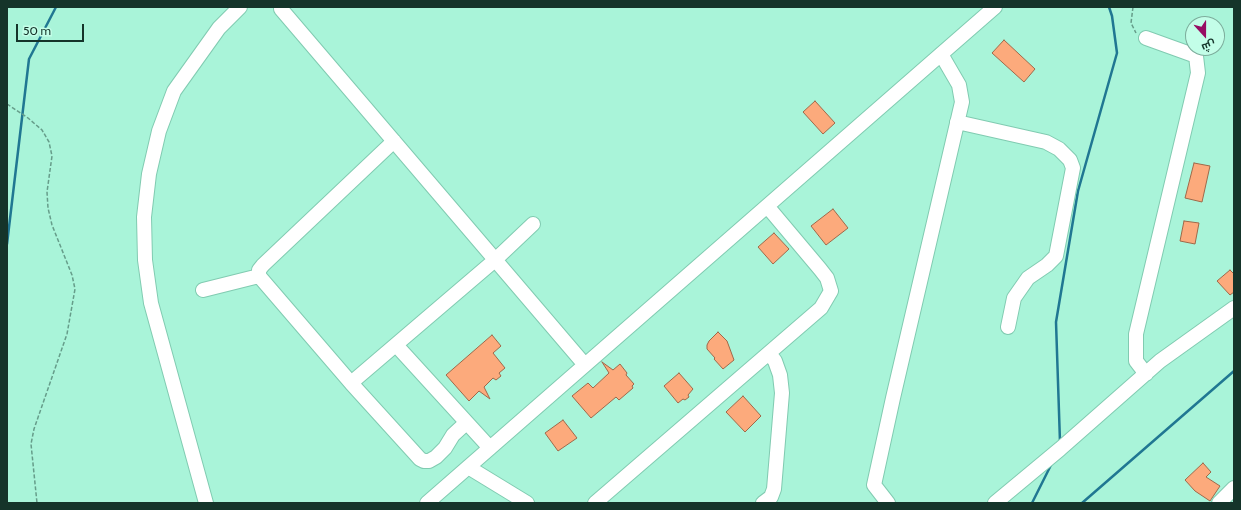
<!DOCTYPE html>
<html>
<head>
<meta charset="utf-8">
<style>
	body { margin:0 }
	#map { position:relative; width:1241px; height:510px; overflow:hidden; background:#a9f4d9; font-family:Cabin,Cairo,sans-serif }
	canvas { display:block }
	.frame { position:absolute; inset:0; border:8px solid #15342a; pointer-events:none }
	.north { position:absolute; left:1185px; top:16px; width:40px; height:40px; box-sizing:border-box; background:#c3fee8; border:1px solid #7dad9c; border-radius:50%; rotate:159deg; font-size:11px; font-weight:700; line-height:16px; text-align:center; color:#15342a }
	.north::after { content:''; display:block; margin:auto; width:14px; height:18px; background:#970d63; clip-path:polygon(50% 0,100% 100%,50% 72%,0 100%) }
	.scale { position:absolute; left:16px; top:24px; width:68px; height:18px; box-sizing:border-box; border:2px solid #15342a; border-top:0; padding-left:5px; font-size:12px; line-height:14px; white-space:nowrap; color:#15342a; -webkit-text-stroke:3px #c3fee8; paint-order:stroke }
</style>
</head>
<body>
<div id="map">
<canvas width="1241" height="510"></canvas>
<div class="frame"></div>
<div class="north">ش</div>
<div class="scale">50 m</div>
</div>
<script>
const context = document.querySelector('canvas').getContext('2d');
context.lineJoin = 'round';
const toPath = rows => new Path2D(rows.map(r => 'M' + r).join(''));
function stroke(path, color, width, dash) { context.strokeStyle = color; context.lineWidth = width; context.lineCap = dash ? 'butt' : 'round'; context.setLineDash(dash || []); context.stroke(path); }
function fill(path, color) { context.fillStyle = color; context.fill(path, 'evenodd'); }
const stream = toPath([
	[7,244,29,59,56,7],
	[1060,442,1056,322,1078,191,1117,53,1112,16,1109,7],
	[1032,503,1052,463],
	[1082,503,1234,371]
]);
const building = toPath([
	[1004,40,1035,69,1024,82,992,53,1004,40],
	[815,101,835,123,823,134,803,112,815,101],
	[1194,163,1210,166,1202,202,1185,198,1194,163],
	[833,209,848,228,826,245,811,226,833,209],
	[1184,221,1199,223,1195,244,1180,241,1184,221],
	[774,233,789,249,773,264,758,247,774,233],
	[1230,270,1234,274,1234,292,1230,295,1217,281,1230,270],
	[718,332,727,341,734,360,723,369,714,359,715,358,707,349,707,345,709,341,718,332],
	[492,335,501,346,493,353,505,368,499,373,501,376,496,380,493,378,484,387,490,399,479,391,469,401,446,375,492,335],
	[602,362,613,370,620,364,627,373,626,375,634,384,632,386,633,388,619,400,616,397,591,418,572,396,588,383,593,388,609,373,602,362],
	[679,373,693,389,688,395,689,397,685,400,683,399,678,403,664,386,679,373],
	[743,396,761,416,745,432,726,412,743,396],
	[563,420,577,438,558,451,545,433,563,420],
	[1203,463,1211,472,1206,477,1220,486,1210,501,1195,491,1185,480,1203,463]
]);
const path = toPath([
	[1133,7,1131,23,1136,33],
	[7,104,28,118,42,130,49,142,52,156,47,192,48,208,52,225,72,275,75,289,67,334,34,429,31,444,37,503]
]);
const minor = toPath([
	[281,9,585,365],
	[957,122,1046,142,1059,149,1070,160,1073,168,1056,256,1047,265,1028,278,1014,298,1008,327],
	[394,141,263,265,259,270,259,276,351,383,420,459,424,461,429,461,436,457,445,448,453,435,466,423],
	[203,290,259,276],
	[396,345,490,448],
	[1146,374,1136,361,1136,334,1198,73,1196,56,1146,38],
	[351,383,495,260,533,224],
	[468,467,527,503],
	[206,503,151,303,145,260,144,217,149,174,159,131,174,91,219,28,240,7],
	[427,503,995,7],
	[595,503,821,308,831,291,827,278,820,269,767,206],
	[763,503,771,497,774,489,782,393,780,375,775,361,769,353],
	[888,503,874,485,893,398,962,102,959,85,941,54],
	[995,503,1060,449,1160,361,1234,308],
	[1219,503,1234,488]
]);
stroke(stream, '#207792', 2.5);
fill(building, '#fcaa7c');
stroke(building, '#9f6849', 1);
stroke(minor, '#81cbb1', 16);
stroke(path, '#669d8a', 1.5, [4, 2]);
stroke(minor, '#fff', 14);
</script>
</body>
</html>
